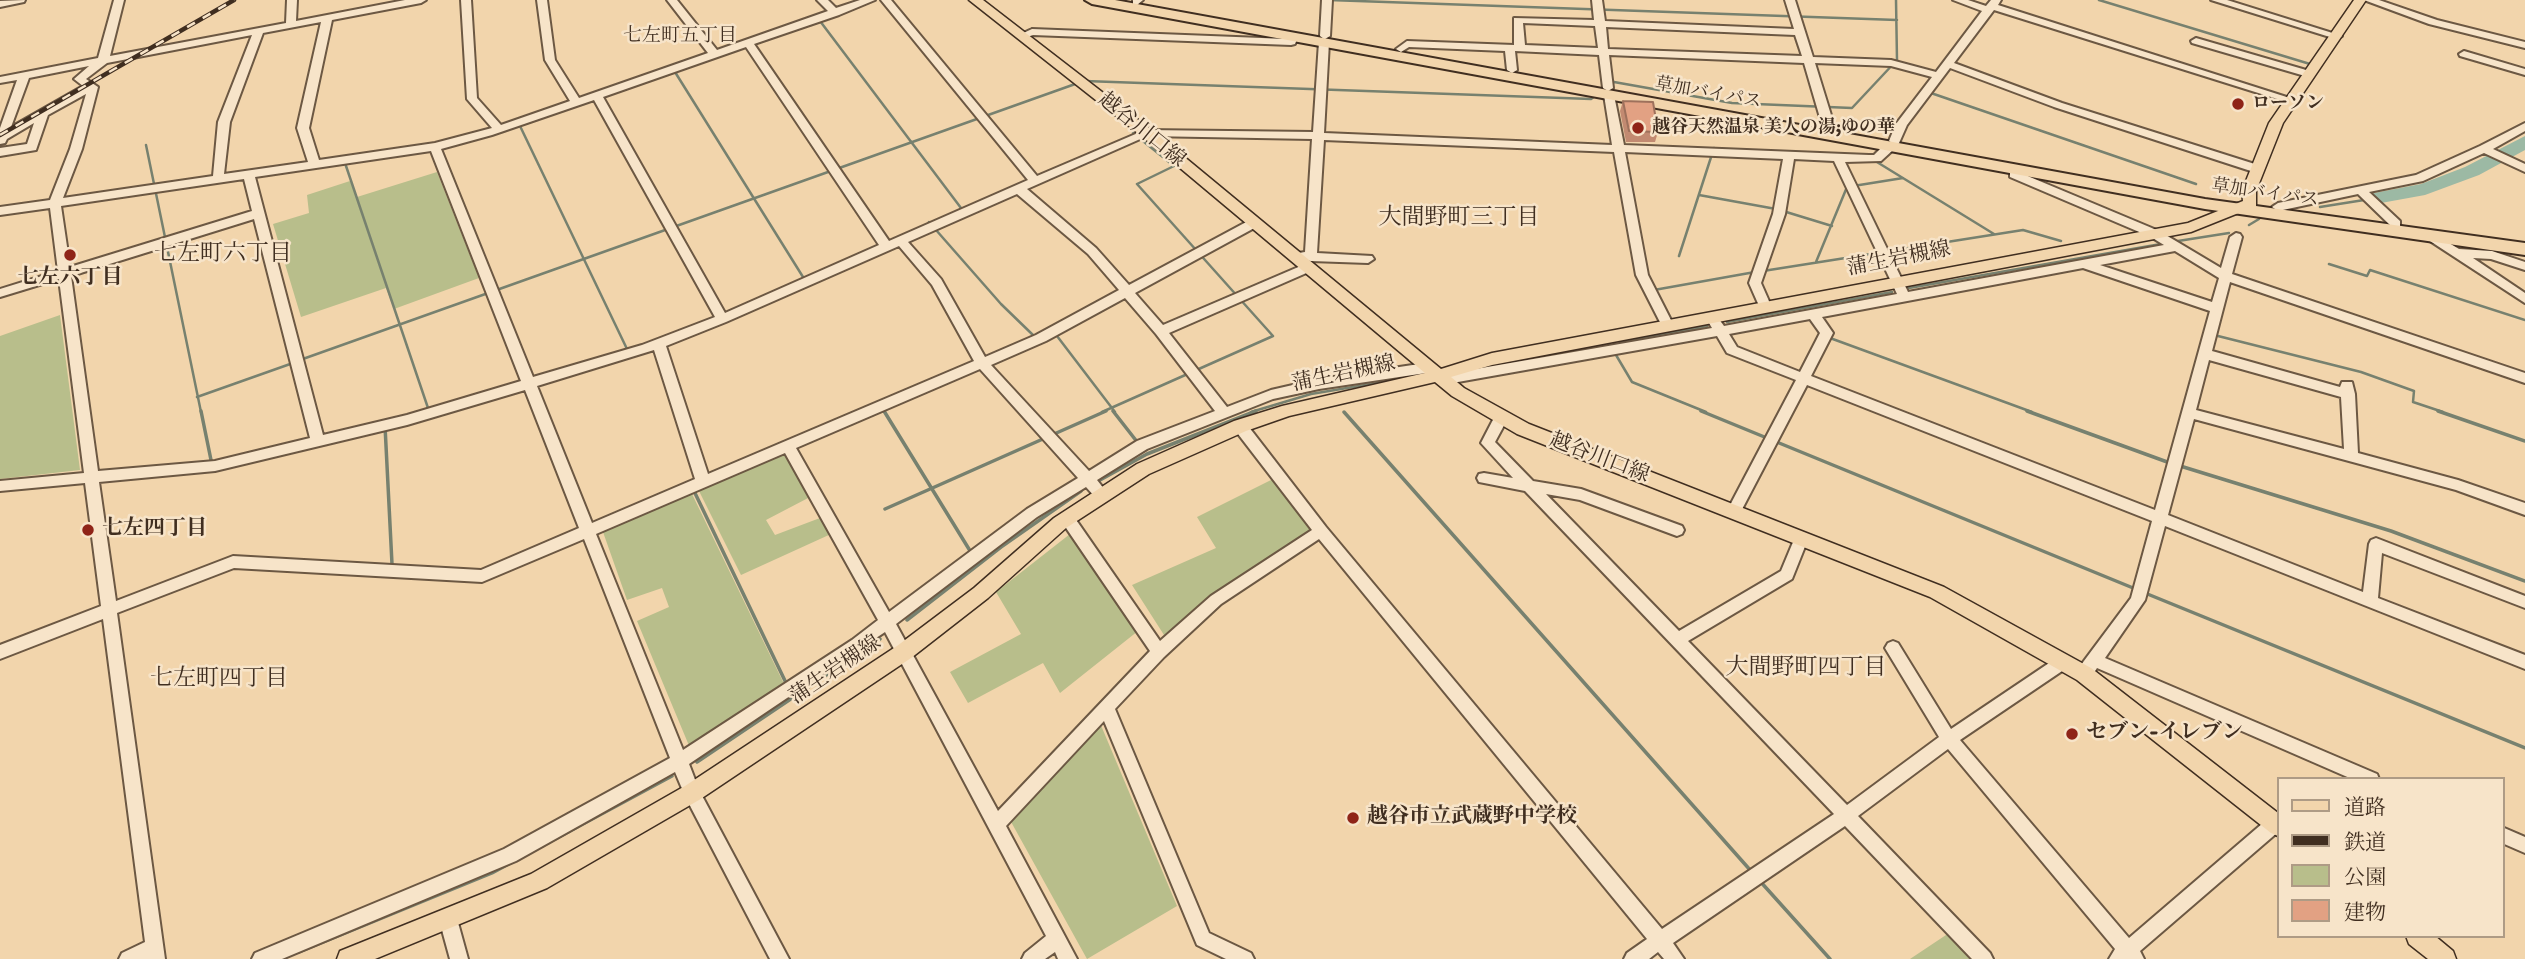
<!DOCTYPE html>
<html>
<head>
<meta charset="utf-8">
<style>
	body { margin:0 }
	#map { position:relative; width:2525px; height:959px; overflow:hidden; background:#f2d5ac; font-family:"IM FELL English","Noto Serif JP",serif }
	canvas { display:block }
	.legend { position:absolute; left:2277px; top:777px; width:228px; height:161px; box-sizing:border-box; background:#f7e4c9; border:2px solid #ae9b85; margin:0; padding:9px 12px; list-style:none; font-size:21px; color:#402e20 }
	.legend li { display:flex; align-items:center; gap:14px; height:35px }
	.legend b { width:35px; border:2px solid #ae9b85 }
</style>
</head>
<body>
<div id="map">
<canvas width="2525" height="959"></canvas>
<ul class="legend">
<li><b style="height:9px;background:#f2d5ac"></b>道路</li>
<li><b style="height:9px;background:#402e20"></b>鉄道</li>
<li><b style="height:19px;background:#b8be8b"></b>公園</li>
<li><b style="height:19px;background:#e2a183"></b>建物</li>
</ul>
</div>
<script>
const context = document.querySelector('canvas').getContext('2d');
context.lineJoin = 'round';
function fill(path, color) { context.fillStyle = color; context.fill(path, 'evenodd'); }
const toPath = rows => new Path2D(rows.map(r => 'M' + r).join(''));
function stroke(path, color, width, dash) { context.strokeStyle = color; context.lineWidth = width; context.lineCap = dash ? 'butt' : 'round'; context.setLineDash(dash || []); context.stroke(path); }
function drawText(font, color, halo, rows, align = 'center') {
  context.font = font + ' "IM FELL English","Noto Serif JP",serif'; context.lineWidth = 5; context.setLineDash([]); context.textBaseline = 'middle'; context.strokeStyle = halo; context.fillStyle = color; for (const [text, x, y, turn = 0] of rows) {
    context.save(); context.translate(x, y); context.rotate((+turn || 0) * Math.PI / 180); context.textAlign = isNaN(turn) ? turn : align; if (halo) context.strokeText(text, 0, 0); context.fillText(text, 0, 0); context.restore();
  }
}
const green = toPath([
	[437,172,479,278,394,309,386,288,301,317,273,224,309,213,307,195,350,181,357,197],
	[60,315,80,470,0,479,0,336],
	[787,453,810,497,766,520,775,535,820,518,831,534,741,575,699,491],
	[1273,479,1314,530,1242,576,1176,632,1164,635,1132,585,1216,548,1197,517],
	[692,494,786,688,690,748,637,621,669,607,662,588,627,600,603,532],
	[1070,534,1138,631,1060,693,1043,663,968,703,950,672,1021,634,996,592],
	[1100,723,1177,906,1087,959,1010,820],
	[1949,933,1974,959,1910,959]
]);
const streamFar1 = toPath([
	[1329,0,1897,20],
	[2099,0,2310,64],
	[820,21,961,208],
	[675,72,803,277],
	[1085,81,1591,99,1614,82,1732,103,1852,108,1897,60,1896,0],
	[1928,92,2196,184],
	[520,126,627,349],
	[146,145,201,412],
	[1872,159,1994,234],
	[345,163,428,408],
	[1699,195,1776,209],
	[2377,198,2381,197],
	[2320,207,2364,200],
	[1783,211,1832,226],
	[929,222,1001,304,1034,336],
	[2249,225,2259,219],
	[2178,241,2229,233],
	[1679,256,1714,148],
	[1816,262,1847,187,1903,178],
	[2329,264,2367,276,2370,270,2525,320],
	[1763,271,2023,230,2061,241],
	[1909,288,2161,244],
	[1654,290,1755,272],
	[1727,322,1892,292],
	[1057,336,1115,412],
	[2218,336,2361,372,2414,391,2413,402,2443,412],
	[1830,338,2032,412],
	[1622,342,1707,326],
	[1616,355,1632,382,1706,412],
	[300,360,1078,83],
	[197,397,293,363],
	[1102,412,1273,336,1137,184,1174,166,1133,133],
	[1251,412,1311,394,1395,380]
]);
const stream = toPath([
	[201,411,211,460],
	[884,411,972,554],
	[1113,411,1138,443],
	[1701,411,2138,590],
	[2027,411,2170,463],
	[2438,411,2525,441],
	[1344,412,1751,871],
	[385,426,392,564],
	[2177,465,2391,531,2525,581],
	[1100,480,1147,454,1256,411],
	[694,491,787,685],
	[885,509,1106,411],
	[2145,593,2525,748],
	[907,620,1001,547,1081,491],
	[697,762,880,639],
	[1759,880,1830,959],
	[299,952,492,873,672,776]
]);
const river = toPath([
	[2525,136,2525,150,2479,175,2425,195,2381,203,2371,197,2374,193,2421,184,2465,167,2525,136]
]);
const minor = toPath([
	[25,0,24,2,0,7,0,1,25,0],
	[114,0,124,0,110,56,286,23,287,0,297,0,296,21,405,0,426,0,421,3,332,20,309,128,319,160,435,143,492,128,467,99,461,0,471,0,477,98,501,125,570,101,545,60,537,0,547,0,555,60,579,98,708,53,667,0,677,0,717,50,828,11,817,0,828,0,836,8,860,0,875,0,839,15,754,44,889,241,1028,180,881,0,891,0,1037,176,1145,130,1313,132,1319,42,1324,39,1320,36,1322,0,1332,0,1330,36,1325,39,1329,42,1324,133,1612,145,1604,95,1609,92,1614,95,1624,145,1869,155,1874,155,1885,144,1893,144,1893,150,1881,161,1845,162,1908,292,2164,245,2151,237,2010,177,2010,167,2018,167,2020,172,2030,177,2159,231,2221,268,2230,237,2236,233,2240,234,2242,237,2232,274,2525,373,2525,383,2230,282,2212,351,2340,387,2342,382,2352,382,2355,394,2358,453,2458,480,2525,503,2525,515,2456,490,2194,419,2168,515,2363,592,2369,544,2371,540,2376,538,2525,596,2525,608,2382,553,2378,598,2525,655,2525,669,2165,526,2145,600,2105,658,2377,774,2379,779,2352,779,2097,668,2090,679,2084,681,2078,679,2076,674,2078,669,2131,598,2152,521,1807,385,1739,515,1729,515,1727,511,1796,380,1727,353,1717,336,1441,385,1434,380,1441,375,1712,328,1706,318,1712,314,1716,315,1724,326,1897,294,1834,161,1794,159,1785,214,1761,283,1772,308,1766,312,1760,308,1749,283,1773,214,1783,159,1625,152,1648,275,1674,326,1668,331,1662,326,1636,275,1614,152,1324,140,1317,253,1372,256,1374,259,1368,263,1311,261,1298,259,1296,256,1298,253,1305,252,1312,139,1147,136,1027,189,1096,248,1129,285,1250,220,1258,220,1258,226,1135,293,1163,325,1303,265,1311,265,1313,268,1311,271,1169,333,1227,407,1271,390,1319,379,1426,363,1433,368,1426,373,1319,389,1273,399,1147,449,1097,480,1108,494,1106,498,1096,498,1086,487,1037,517,896,624,998,811,1150,651,1062,522,1060,518,1062,514,1072,514,1160,641,1211,596,1312,530,1235,430,1233,426,1235,422,1240,421,1245,422,1326,527,1662,929,1834,814,1525,491,1479,482,1477,478,1479,474,1484,473,1513,478,1481,443,1496,414,1501,413,1508,418,1495,442,1533,481,1581,489,1682,526,1684,530,1682,534,1677,536,1580,500,1546,494,1679,631,1781,571,1796,535,1806,535,1808,539,1792,579,1688,641,1847,805,1939,737,1885,648,1888,643,1893,641,1898,643,1951,729,2058,657,2063,655,2068,657,2071,662,2068,667,1960,740,2129,938,2270,817,2276,815,2278,816,2278,832,2140,951,2144,959,2109,959,2115,949,1948,749,1858,816,1990,953,1993,959,1972,959,1845,826,1673,943,1684,959,1664,959,1658,952,1649,959,1624,959,1627,953,1647,939,1319,539,1221,604,1164,657,1115,709,1209,933,1251,953,1254,959,1226,959,1197,945,1104,721,1006,826,1077,959,1058,959,1055,952,1045,959,1022,959,1025,953,1046,936,885,632,689,764,699,790,789,959,770,959,686,798,675,772,516,861,282,959,252,959,255,953,504,849,670,758,584,539,482,582,234,568,117,613,165,959,119,959,122,953,145,942,103,619,0,659,0,645,101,606,85,483,0,491,0,481,84,473,59,279,0,297,0,289,58,271,50,208,0,215,0,207,50,200,70,149,86,94,48,115,36,150,0,156,0,148,27,144,34,123,7,139,5,143,0,144,0,128,17,80,0,83,0,77,98,58,114,0],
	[321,22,297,128,308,162,224,174,230,122,263,33,321,22],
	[252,35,218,122,213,176,63,198,82,149,98,87,86,79,107,63,252,35],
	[746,47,879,245,725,313,603,97,746,47],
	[89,66,74,79,83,86,11,127,29,78,89,66],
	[594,100,715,317,642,345,533,377,441,149,492,135,594,100],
	[431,151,521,381,407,415,323,435,255,177,431,151],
	[244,179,252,211,70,267,61,206,244,179],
	[1017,194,1088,254,1119,290,1036,335,985,357,941,279,908,242,1017,194],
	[254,219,310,438,215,461,98,471,71,276,254,219],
	[899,246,932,285,974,361,708,474,666,346,726,322,899,246],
	[2175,251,2219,278,2212,302,2100,265,2175,251],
	[2083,268,2210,311,2155,510,1811,376,1833,333,1822,317,2083,268],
	[1125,298,1156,334,1215,411,1137,441,1089,471,991,365,1046,341,1125,298],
	[1810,319,1820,333,1800,372,1737,347,1729,334,1810,319],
	[654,350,695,479,592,523,537,386,654,350],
	[2209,360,2341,397,2344,449,2196,410,2209,360],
	[980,369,1078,478,1027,509,889,612,796,448,980,369],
	[525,390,579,528,481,570,233,556,116,601,99,482,215,471,407,425,525,390],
	[785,453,878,620,852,640,683,750,596,534,785,453],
	[1133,0,1143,0,1137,5,1133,4,1133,0],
	[1592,0,1602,0,1605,21,1794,29,1785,0,1795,0,1813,57,1891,60,1936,72,1982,11,1953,0,1968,0,1986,6,1991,0,2001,0,1998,5,2296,100,2291,103,2287,102,1994,10,1954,63,2062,103,2261,166,2261,172,2257,173,2054,107,1950,68,1907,125,1899,143,1895,145,1889,141,1896,124,1932,77,1891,66,1815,63,1835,128,1829,131,1823,128,1804,63,1609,55,1613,88,1608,91,1603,88,1599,55,1515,51,1517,70,1512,73,1507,70,1505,51,1409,47,1401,52,1396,49,1407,41,1514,45,1514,18,1594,20,1592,0],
	[1523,23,1595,26,1598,48,1525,45,1523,23],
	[1606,27,1795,35,1802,56,1608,49,1606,27],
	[2211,0,2227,0,2342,36,2337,39,2333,38,2211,0],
	[2364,0,2379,0,2437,20,2525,42,2525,48,2429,24,2364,0],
	[1032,29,1287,39,1293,34,1298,37,1295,44,1291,45,1033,35,1022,39,1017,36,1032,29],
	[2196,38,2313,72,2314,74,2313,76,2305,76,2192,43,2191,41,2196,38],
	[2464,51,2525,69,2525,75,2460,56,2459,54,2464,51],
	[2525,123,2525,131,2493,149,2525,164,2525,172,2484,153,2423,181,2369,192,2400,221,2400,227,2392,227,2358,194,2278,211,2272,207,2278,203,2416,175,2480,146,2525,123],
	[2434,234,2459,249,2492,251,2525,262,2525,270,2491,259,2473,258,2525,293,2525,303,2430,241,2428,238,2434,234],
	[2502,827,2525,837,2525,853,2502,843,2502,827],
	[448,910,454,913,457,919,468,959,450,959,439,919,442,913,448,910]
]);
const major = toPath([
	[969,0,983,0,1159,136,1441,369,1492,353,2188,223,2243,201,2242,191,2269,123,2354,0,2366,0,2283,123,2256,191,2256,206,2191,232,1492,365,1451,377,1464,388,1529,424,1944,587,2091,668,2278,813,2278,836,2271,833,2077,680,1930,597,1517,434,1452,396,1435,382,1289,416,1246,431,1149,474,1066,528,988,598,911,658,699,800,547,888,375,959,337,959,340,951,531,874,685,786,897,646,974,588,1054,518,1137,464,1234,421,1282,406,1425,373,1149,142,969,0],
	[2406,936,2435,936,2453,951,2456,959,2428,959,2409,944,2406,936]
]);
const highway = toPath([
	[1085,0,1115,0,2205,199,2525,243,2525,255,2205,209,1092,4,1085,0]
]);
const rail = toPath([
	[0,135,234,0]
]);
const wall = toPath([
	[1623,101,1658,132,1655,142,1626,142,1620,111]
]);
const building = toPath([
	[1623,101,1653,102,1658,132,1629,131,1623,101]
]);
const markers = [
	[2238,104,7,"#8f2418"],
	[1638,128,7,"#8f2418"],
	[70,255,7,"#8f2418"],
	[88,530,7,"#8f2418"],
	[2072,734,7,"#8f2418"],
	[1353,818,7,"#8f2418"]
];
const farStreetnames = [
	["草加バイパス",1708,94,10],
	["草加バイパス",2265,194,8]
];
const farPoinames = [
	["ローソン",2252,104],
	["越谷天然温泉 美人の湯;ゆの華",1652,128]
];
const farNeighbourhoodnames = [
	["七左町五丁目",680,37]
];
const streetNames = [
	["越谷川口線",1141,131,39],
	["蒲生岩槻線",1899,260,-11],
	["蒲生岩槻線",1344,375,-12],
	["越谷川口線",1599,459,21],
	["蒲生岩槻線",836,671,-34]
];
const poiNames = [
	["七左六丁目",70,279,"center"],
	["七左四丁目",102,530],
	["セブン-イレブン",2086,734],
	["越谷市立武蔵野中学校",1367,818]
];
const neighbourhoodNames = [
	["大間野町三丁目",1459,219],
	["七左町六丁目",223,255],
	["大間野町四丁目",1806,669],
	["七左町四丁目",219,680]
];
fill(green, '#b8be8b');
stroke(streamFar1, '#77816f', 2.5);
stroke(stream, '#77816f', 3.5);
fill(river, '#9cb9a4');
stroke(minor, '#6c5843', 4);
stroke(major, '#402e20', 3);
stroke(highway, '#402e20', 4);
fill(minor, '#f7e4c9');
fill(major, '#f2d5ac');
fill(highway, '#f2d5ac');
stroke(rail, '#402e20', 4.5);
stroke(rail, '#f7e4c9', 2.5, [9]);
fill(wall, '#c28a71');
fill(building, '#e2a183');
stroke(building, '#9e715c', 2);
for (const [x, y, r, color] of markers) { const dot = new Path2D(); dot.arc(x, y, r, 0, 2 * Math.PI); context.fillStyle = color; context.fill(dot); stroke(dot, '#f7e4c9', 2.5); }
drawText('18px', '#402e20', '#f7e4c9', farStreetnames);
drawText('bold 18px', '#402e20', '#f7e4c9', farPoinames, 'left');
drawText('19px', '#402e20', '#f7e4c9', farNeighbourhoodnames);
drawText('21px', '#402e20', '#f7e4c9', streetNames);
drawText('bold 21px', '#402e20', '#f7e4c9', poiNames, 'left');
drawText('23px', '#402e20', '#f7e4c9', neighbourhoodNames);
</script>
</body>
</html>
